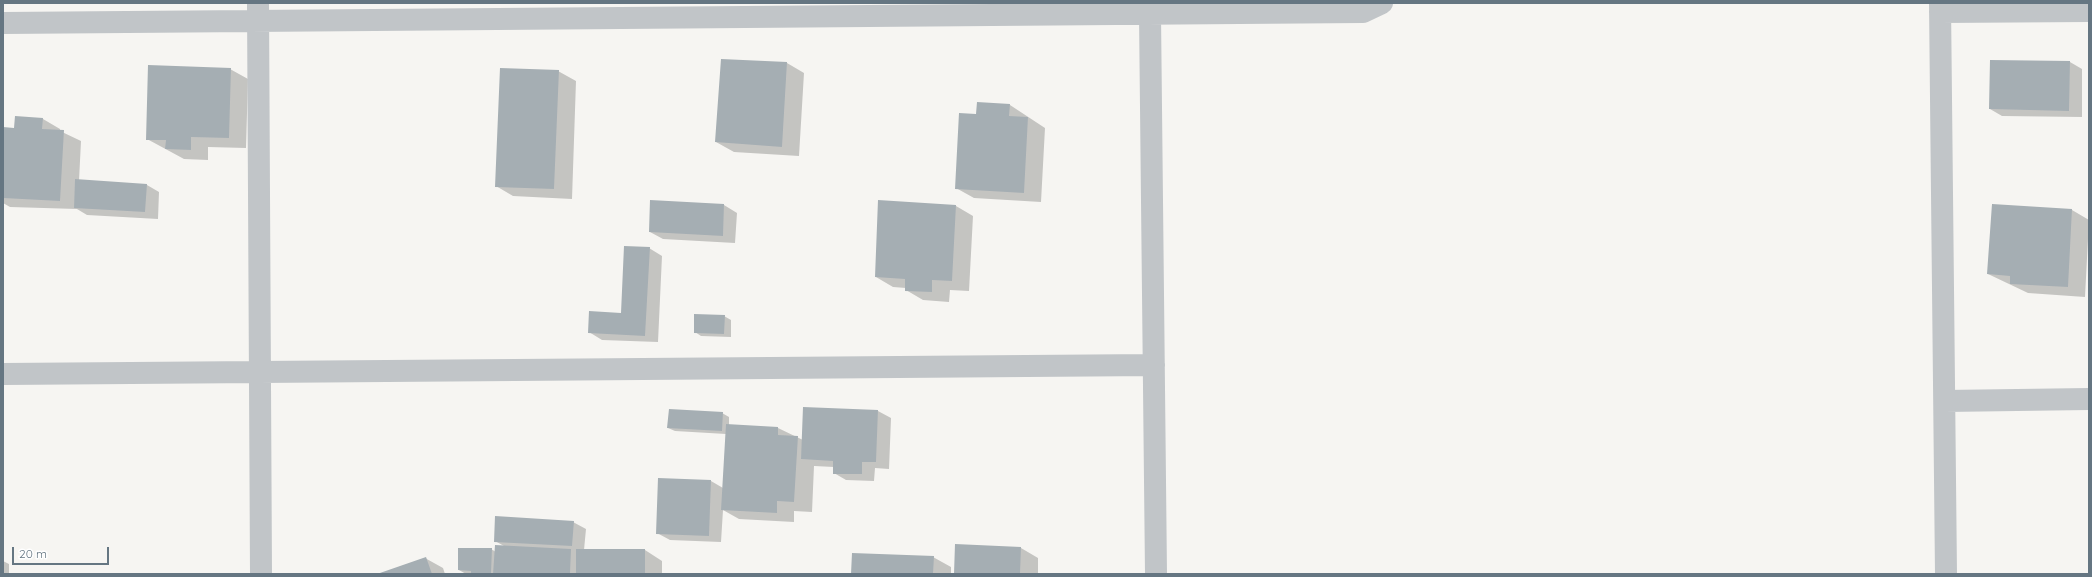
<!DOCTYPE html>
<html>
<head>
<meta charset="utf-8">
<style>
	body { margin:0 }
	#map { position:relative; width:2092px; height:577px; overflow:hidden; background:#f6f5f2; font-family:Quicksand,sans-serif }
	canvas { display:block }
	.frame { position:absolute; inset:0; border:4px solid #657682; pointer-events:none }
	.scale { position:absolute; left:12px; top:547px; width:97px; height:18px; box-sizing:border-box; border:2px solid #657682; border-top:0; padding-left:5px; font-size:12px; line-height:14px; white-space:nowrap; color:#657682; -webkit-text-stroke:3px #fff; paint-order:stroke }
</style>
</head>
<body>
<div id="map">
<canvas width="2092" height="577"></canvas>
<div class="frame"></div>
<div class="scale">20 m</div>
</div>
<script>
const context = document.querySelector('canvas').getContext('2d');
context.lineJoin = 'round';
function fill(path, color) { context.fillStyle = color; context.fill(path, 'evenodd'); }
const toPath = rows => new Path2D(rows.map(r => 'M' + r).join(''));
function stroke(path, color, width, dash) { context.strokeStyle = color; context.lineWidth = width; context.lineCap = dash ? 'butt' : 'round'; context.setLineDash(dash || []); context.stroke(path); }
const shadow = toPath([
	[722,60,787,63,804,73,799,156,734,152,716,142],
	[2070,62,2082,69,2082,117,2002,116,1990,109],
	[230,69,248,79,246,148,208,147,208,160,184,159,147,139],
	[558,71,576,81,572,199,513,196,496,186],
	[1010,105,1045,128,1041,202,974,198,956,188,977,115],
	[16,117,43,119,60,129,60,131,81,141,79,181,147,185,159,192,158,219,87,215,77,209,10,207,3,203,3,128,15,129],
	[651,202,724,205,737,213,735,243,663,239,650,232],
	[879,202,956,206,973,216,969,291,950,290,949,302,923,300,906,290,906,288,893,287,876,277],
	[1993,205,2072,210,2089,220,2085,297,2028,293,1988,274],
	[649,248,662,256,658,342,602,340,589,332,622,314],
	[724,316,731,320,731,337,701,336,695,332],
	[804,408,878,411,891,418,889,469,875,468,874,481,846,480,834,473,834,467,814,466,812,512,794,511,794,522,739,519,723,510,721,542,670,540,657,533,711,481,723,488,726,434,675,431,668,428,722,413,729,417,729,425,778,428,803,440],
	[573,522,586,529,584,550,645,550,662,561,662,574,466,574,459,570,491,549,496,552,504,546,495,541],
	[1021,548,1038,558,1038,574,955,574],
	[933,557,951,567,951,574,852,574],
	[425,558,443,568,445,574,379,574],
	[3,561,9,564,9,574,3,574]
]);
const building = toPath([
	[721,59,787,62,782,147,715,142],
	[1990,60,2070,61,2069,111,1989,109],
	[148,65,231,68,229,138,191,137,191,150,165,149,166,140,146,140],
	[500,68,559,70,554,189,495,187],
	[977,102,1010,104,1009,116,1028,117,1024,193,955,189,959,113,976,114],
	[15,116,43,118,42,129,64,130,60,201,3,198,3,127,14,128],
	[75,179,147,184,145,212,74,208],
	[650,200,724,204,723,236,649,232],
	[878,200,956,205,952,281,932,280,932,292,905,291,905,279,875,277],
	[1992,204,2072,209,2068,287,2010,284,2010,276,1987,274],
	[624,246,650,247,645,336,588,333,589,311,621,313],
	[694,314,725,315,724,334,694,333],
	[803,407,878,410,876,462,862,462,862,474,833,474,833,461,801,459],
	[669,409,723,412,722,431,667,428],
	[726,424,778,427,778,435,798,436,794,502,777,501,777,513,721,510],
	[658,478,711,480,709,536,656,534],
	[495,516,574,521,572,546,494,542],
	[955,544,1021,547,1020,574,954,574],
	[495,545,571,549,570,574,493,574],
	[458,548,492,548,491,574,471,574,471,571,458,570],
	[576,549,645,549,645,574,576,574],
	[852,553,934,556,933,574,851,574],
	[426,557,432,574,377,574]
]);
const minor = toPath([
	[258,3,261,574],
	[1940,3,1946,574],
	[1940,12,2089,11],
	[1150,14,1156,574],
	[3,23,1363,12,1382,3],
	[3,374,1154,365],
	[1945,401,2089,399]
]);
fill(shadow, '#0003');
fill(building, '#a5aeb3');
stroke(minor, '#c1c5c8', 22);
</script>
</body>
</html>
